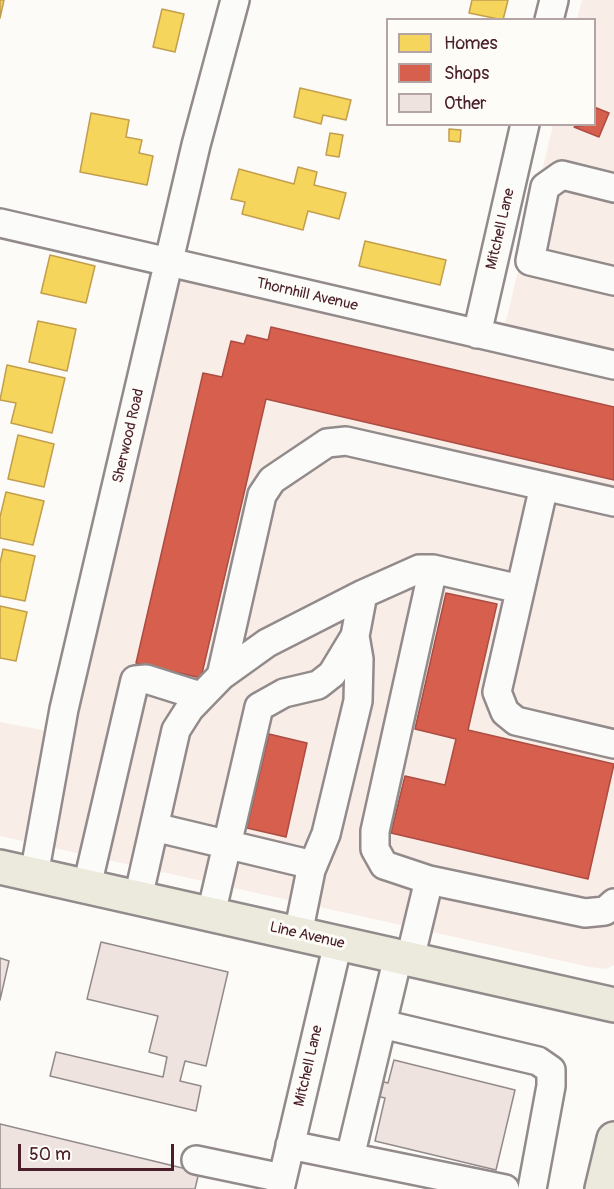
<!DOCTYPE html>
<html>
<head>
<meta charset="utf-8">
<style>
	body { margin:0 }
	#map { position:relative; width:614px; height:1189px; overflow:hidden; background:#fcfbf8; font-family:Pangolin,sans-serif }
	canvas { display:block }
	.legend { position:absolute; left:386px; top:18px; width:210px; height:108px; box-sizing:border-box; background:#fdfcf7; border:2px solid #b5a4a5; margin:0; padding:8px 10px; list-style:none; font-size:18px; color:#4a1f2b }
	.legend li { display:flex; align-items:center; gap:12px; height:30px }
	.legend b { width:30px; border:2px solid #b5a4a5 }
	.scale { position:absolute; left:18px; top:1144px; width:156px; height:27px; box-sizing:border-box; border:3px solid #4a1f2b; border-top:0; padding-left:8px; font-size:18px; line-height:21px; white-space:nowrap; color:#4a1f2b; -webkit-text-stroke:4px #fdfcf7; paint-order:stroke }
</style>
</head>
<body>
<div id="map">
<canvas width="614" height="1189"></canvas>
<ul class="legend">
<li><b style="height:16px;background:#f6d55c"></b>Homes</li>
<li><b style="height:16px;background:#d6604d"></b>Shops</li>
<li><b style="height:16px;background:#eee3de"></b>Other</li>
</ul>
<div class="scale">50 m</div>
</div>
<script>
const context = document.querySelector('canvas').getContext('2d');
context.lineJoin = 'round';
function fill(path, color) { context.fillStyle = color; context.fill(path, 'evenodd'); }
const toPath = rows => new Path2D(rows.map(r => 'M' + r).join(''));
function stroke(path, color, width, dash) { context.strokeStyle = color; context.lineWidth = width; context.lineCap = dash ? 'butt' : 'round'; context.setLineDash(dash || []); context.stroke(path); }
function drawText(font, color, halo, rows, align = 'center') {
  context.font = font + ' Pangolin,sans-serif'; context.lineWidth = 6; context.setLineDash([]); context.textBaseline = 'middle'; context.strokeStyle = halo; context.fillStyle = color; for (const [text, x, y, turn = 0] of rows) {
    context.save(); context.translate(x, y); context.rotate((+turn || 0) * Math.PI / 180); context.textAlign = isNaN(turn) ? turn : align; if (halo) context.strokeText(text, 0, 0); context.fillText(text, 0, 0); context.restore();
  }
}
const built = toPath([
	[582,0,614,0,614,965,607,969,589,967,0,836,0,722,70,735,183,253,504,329,553,125,594,124,594,20,577,19]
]);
const homes = toPath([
	[0,0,4,0,0,18,0,0],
	[472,0,508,0,503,20,469,13,472,0],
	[162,9,184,14,175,52,153,47,162,9],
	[300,88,351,100,346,120,323,115,321,124,294,117,300,88],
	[91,113,129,120,126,137,142,140,139,153,153,156,147,185,80,172,91,113],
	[449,129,461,130,460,142,449,141,449,129],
	[330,133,343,135,339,157,326,155,330,133],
	[298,167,317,172,314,185,346,193,339,219,308,211,303,230,242,214,245,202,231,199,239,169,294,184,298,167],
	[365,241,446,260,440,285,359,266,365,241],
	[50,255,95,266,86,303,41,293,50,255],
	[38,321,76,329,67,371,29,362,38,321],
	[7,365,65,378,52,433,11,423,16,403,0,400,7,365],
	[18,435,54,444,44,487,8,479,18,435],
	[6,492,44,501,33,545,0,538,0,517,6,492],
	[3,549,35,556,25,601,0,596,0,563,3,549],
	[0,606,27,612,16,661,0,658,0,606]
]);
const shops = toPath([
	[594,107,609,113,599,137,574,127,594,124,594,107],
	[271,327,614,407,614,480,266,399,201,678,136,663,203,373,222,377,231,341,244,344,247,335,268,340,271,327],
	[446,593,497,604,468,730,614,764,588,879,391,833,405,776,445,785,456,739,415,729,446,593],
	[269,734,307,743,286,837,247,828,269,734]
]);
const building = toPath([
	[101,942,228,972,206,1066,185,1061,180,1081,201,1086,196,1111,50,1076,56,1052,163,1077,167,1057,149,1052,158,1016,87,999,101,942],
	[0,958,9,961,0,1000,0,958],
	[394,1060,515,1090,496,1170,375,1141,385,1098,368,1094,372,1079,388,1083,394,1060],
	[0,1124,199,1172,195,1189,0,1189,0,1124]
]);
const minor = toPath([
	[549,20,554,0],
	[614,188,562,175,545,187,530,261,614,281],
	[0,223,614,365],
	[477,334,525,124],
	[544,486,497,692,505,712,516,721,614,744],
	[221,676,267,643,363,594,419,569,433,569,520,589],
	[154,827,313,865],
	[34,875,64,709,196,145,235,0],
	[429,880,384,865,375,849,375,831,433,569],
	[87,886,135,680,146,679,200,696],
	[138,898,176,730,190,708,221,676,262,495,272,480,327,443,346,441,614,502],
	[211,914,259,707,284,693,318,685,332,674,355,636,363,594],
	[298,934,311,870,326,834,358,701,359,659,355,636],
	[410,959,429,880,585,913,605,911,614,903],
	[382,1024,538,1061,551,1070,551,1086,532,1189],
	[290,1145,505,1189],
	[350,1157,398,957],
	[196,1160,282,1178],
	[280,1189,338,943]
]);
const major = toPath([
	[0,867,614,1005],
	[602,1189,614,1139]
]);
const streetNames = [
	["Mitchell Lane",501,229,-77],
	["Thornhill Avenue",307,295,13],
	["Sherwood Road",129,436,-77],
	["Line Avenue",307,936,13],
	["Mitchell Lane",309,1066,-77]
];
fill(built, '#f9eee7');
fill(homes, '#f6d55c');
stroke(homes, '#c29e4d', 1.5);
fill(shops, '#d6604d');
stroke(shops, '#ac4c43', 1.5);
fill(building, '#eee3de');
stroke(building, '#928a8b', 1.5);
stroke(minor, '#928a8b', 32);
stroke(major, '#928a8b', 38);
stroke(minor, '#fbfbf9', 27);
stroke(major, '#eceadd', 33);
drawText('15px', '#4a1f2b', '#fdfcf7', streetNames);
</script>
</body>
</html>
